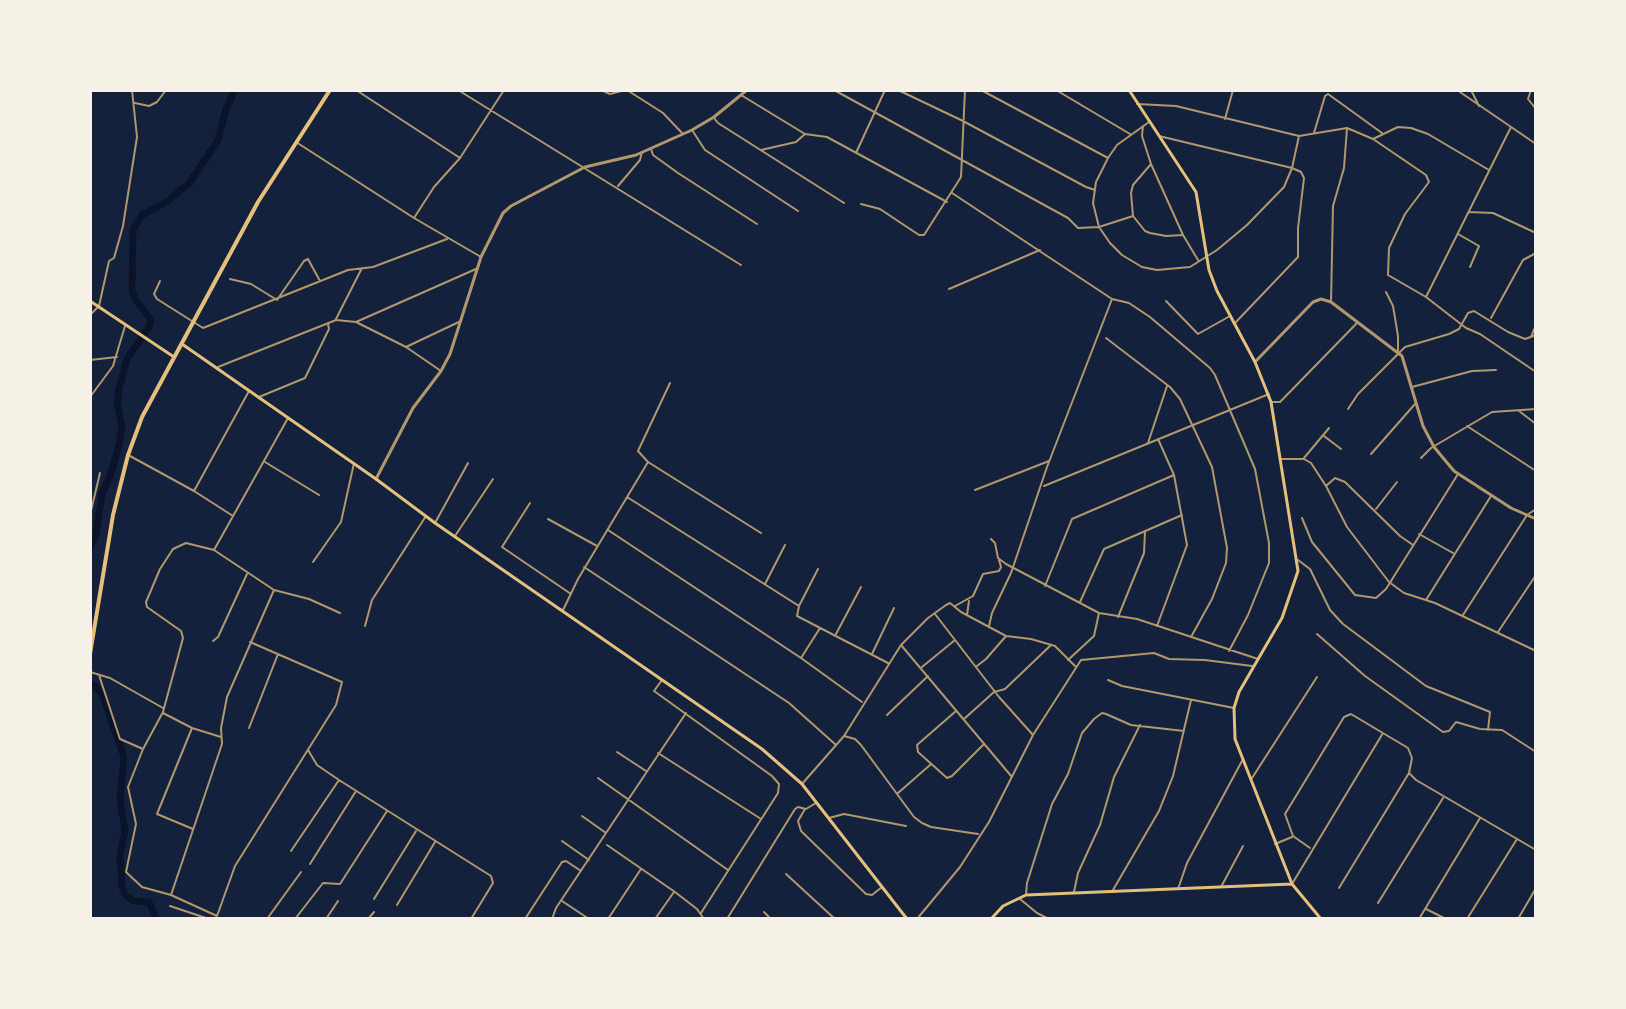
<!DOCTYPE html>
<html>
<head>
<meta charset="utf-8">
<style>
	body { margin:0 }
	#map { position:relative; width:1626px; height:1009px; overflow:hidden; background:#14213d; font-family:"Noto Sans",sans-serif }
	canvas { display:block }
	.frame { position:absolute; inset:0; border:92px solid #f6f1e7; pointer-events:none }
</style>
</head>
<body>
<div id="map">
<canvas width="1626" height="1009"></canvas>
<div class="frame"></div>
</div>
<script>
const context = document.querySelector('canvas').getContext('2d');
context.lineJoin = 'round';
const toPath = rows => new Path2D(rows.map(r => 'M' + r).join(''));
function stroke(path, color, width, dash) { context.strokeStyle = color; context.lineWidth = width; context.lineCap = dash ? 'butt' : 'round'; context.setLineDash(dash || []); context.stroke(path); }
const river = toPath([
	[188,185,218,140,226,109,235,90],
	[90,548,96,534,102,494,111,474,119,444,122,427,117,403,119,389,127,359,149,327,151,320,135,299,132,291,133,230,142,215,168,201,183,188],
	[90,684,95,686,103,696,124,757,120,800,125,830,120,855,122,886,124,893,133,901,149,902,156,919]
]);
const minor = toPath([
	[356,90,460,158],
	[458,90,741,265],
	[601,90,610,94,625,90],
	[627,90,663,113,683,134],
	[834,90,1068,218,1078,228,1099,227,1133,216],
	[898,90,963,121,1086,187,1095,190],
	[981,90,1108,158],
	[1056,90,1130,134],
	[1457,90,1536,144],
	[1471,90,1479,106],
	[1531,90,1528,99,1536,109],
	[741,95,805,134,827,137,947,202],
	[135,103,149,106,157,102,166,90],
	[1137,104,1176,106,1299,136,1347,128,1373,139,1426,175,1429,182,1405,214,1389,248,1388,275,1426,297,1466,328,1480,334,1536,372],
	[714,118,718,123,844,203],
	[1225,119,1233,90],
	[1149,122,1117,145,1108,158,1096,182,1093,203,1099,227,1110,243,1122,255,1142,267,1157,270,1190,267,1217,250,1247,225,1284,187,1292,168,1299,136],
	[1143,126,1142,136,1151,164,1183,235,1198,260],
	[692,130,705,150,798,211],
	[1314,133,1325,96,1328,94,1382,133],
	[1159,136,1292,168,1301,172,1304,178,1298,228,1298,257,1235,323],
	[1373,139,1398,127,1411,128,1428,134,1489,170],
	[296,142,414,218,481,257],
	[651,149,653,155,678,173,757,224],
	[761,150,796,142,805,134],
	[856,153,885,90],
	[1151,164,1133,185,1131,193,1133,216,1145,231,1150,233,1166,236,1183,235],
	[618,186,640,160,642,152],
	[952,193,1112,299,1129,303,1150,317,1210,368,1215,375,1255,469,1269,543,1269,563,1248,615,1229,651],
	[861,204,880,209,919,235,924,235,961,177,965,90],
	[1469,212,1493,213,1536,233],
	[414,218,434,187,460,158,504,90],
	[1458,234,1479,246,1470,267],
	[230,279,251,284,277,300,304,261,308,259,320,281],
	[160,281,154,294,157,299,203,328,348,270,373,267,447,239],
	[949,289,1040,250],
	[1386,292,1393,306,1398,336,1398,353],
	[1426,297,1511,127],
	[1166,301,1198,334,1230,316],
	[1331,302,1333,206,1344,168,1347,128],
	[90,315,99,306,109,261,114,258,123,226,137,137,132,90],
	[1491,318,1523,260,1536,253],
	[336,319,362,268],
	[356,322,406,347,441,371],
	[1531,337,1536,325],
	[1106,338,1170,387,1180,399,1212,467,1227,548,1226,563,1212,599,1191,637],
	[406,347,461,321],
	[90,360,117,357],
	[218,367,336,320,356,322,476,269],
	[1412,387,1472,371,1496,370],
	[90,397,113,366,125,326],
	[259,397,305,378,329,329,328,324],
	[1271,402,1280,402,1357,323],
	[1348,409,1358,394,1405,347,1449,334,1459,329,1468,313,1474,311,1508,332,1525,339,1536,335],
	[1519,411,1536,424],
	[1467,426,1536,471],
	[1324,436,1341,449],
	[1148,443,1167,386],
	[1371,454,1415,404],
	[130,456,194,491,233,516],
	[1304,458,1329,428],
	[1421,458,1431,448,1492,412,1536,409],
	[1281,459,1304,459,1311,463,1326,486,1347,527,1389,582,1404,593,1435,603,1536,651],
	[265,462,319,495],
	[648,462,761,533],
	[1044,486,1269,394],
	[1326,486,1335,478,1345,482,1400,536,1413,545],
	[975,490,1049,461],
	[194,491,249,391],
	[627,497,799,606],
	[530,503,502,547,571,594],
	[1376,509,1397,482],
	[90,515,100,473],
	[1302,518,1312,542,1355,595,1376,598,1386,589,1458,474],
	[548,519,597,546],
	[435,523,468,463],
	[608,530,801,658,862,702],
	[1419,534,1453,553],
	[455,536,493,479],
	[991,539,995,543,998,558,1006,564,1099,613,1137,619,1258,659],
	[214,550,288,418],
	[1298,560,1310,569,1330,610,1343,624,1426,686,1490,712,1488,730],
	[313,562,341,522,354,463],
	[584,567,789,703,836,745],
	[818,569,799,606,797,616,888,663],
	[765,584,785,545],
	[1045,586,1072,519,1174,475],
	[1426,600,1491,496],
	[1080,602,1104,549,1182,515],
	[955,606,973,596,983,574,999,571,1001,567,999,560],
	[563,610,578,579,648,462,638,451,670,383],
	[935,614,999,697,1033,735],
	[967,615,969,601],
	[1463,615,1527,515,1536,509],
	[1118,617,1144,553,1145,532],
	[365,626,372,600,426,516],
	[989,626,992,613,1011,573,1047,467,1112,299],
	[1157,626,1187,545,1174,475,1158,439],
	[1498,632,1536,575],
	[836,634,861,587],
	[1317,634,1365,676,1443,732,1449,731,1456,722,1480,729,1502,730,1536,752],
	[213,641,218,637,247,574],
	[250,642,342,682,336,705,235,866,217,916,171,895,142,887,126,872,136,824,128,787,143,749,163,712,183,638,181,631,147,607,146,602,160,569,173,549,186,543,214,550,274,590,309,599,340,613],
	[901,645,1012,777],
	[872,654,894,608],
	[801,658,820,628],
	[1068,660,1094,636,1099,613],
	[977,666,986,659,1006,636],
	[922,667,955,640],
	[90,672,110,678,163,708],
	[99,675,120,739,143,749],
	[662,680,654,691,772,776,779,784,778,793,701,913],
	[1108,680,1122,686,1234,708],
	[956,711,917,745,918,752,947,778,952,776,983,745],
	[163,713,192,728,221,737],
	[887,715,928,676],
	[964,719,994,692,1005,689,1051,645],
	[192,728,157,814,193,829],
	[249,728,278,654],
	[844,736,855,739,861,745,914,817,922,823,931,827,978,834],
	[308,750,317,765,339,780,491,876,493,883,471,919],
	[617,752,646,771],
	[658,753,761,819],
	[598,778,728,870],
	[1252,778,1317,677],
	[802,784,844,736,901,645,928,618,946,605,950,603,961,612,1006,636,1031,639,1055,646,1075,666],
	[898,793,930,765],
	[805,809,798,821,801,831,866,894,872,895,882,887],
	[582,816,606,833],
	[829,818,844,814,906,826],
	[1293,836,1285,814,1344,717,1351,714,1408,748,1412,758,1409,773,1416,780,1536,850],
	[1293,836,1310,848],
	[562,841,589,860],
	[1275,844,1292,837],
	[607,845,675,892,697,909,704,919],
	[291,851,339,780],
	[310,864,356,791],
	[786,874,835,919],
	[1292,884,1383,733],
	[1221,887,1243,846],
	[1339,888,1409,773],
	[1178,889,1187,863,1242,761],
	[1113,890,1159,811,1173,776,1191,700],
	[1074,892,1078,873,1100,825,1114,777,1140,725],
	[171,895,222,744,221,728,227,697,274,590],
	[1026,895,1027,883,1052,804,1068,774,1082,733,1094,719,1102,713,1106,714,1131,725,1184,731],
	[374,899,416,831],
	[1020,899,1037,913,1049,919],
	[562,901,589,919],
	[1378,903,1443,798],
	[397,905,435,842],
	[170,906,209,919],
	[1426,909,1446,919],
	[764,912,771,919],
	[267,919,301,872],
	[295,919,323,883,340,884,387,811],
	[326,919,338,901],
	[368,919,374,912],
	[525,919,562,862,566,861,581,871],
	[552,919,556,908,686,713],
	[608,919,641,869],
	[655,919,674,892],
	[727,919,795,809,798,807,806,809,816,803],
	[917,919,960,867,989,822,1033,735,1081,660,1154,653,1169,659,1205,660,1252,666],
	[1419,919,1480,818],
	[1467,919,1517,839],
	[1518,919,1536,888]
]);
const tertiary = toPath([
	[1255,362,1313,302,1321,299,1331,302,1402,356,1423,426,1434,447,1454,471,1511,508,1536,519],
	[376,479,413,408,441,371,450,354,481,257,503,213,511,206,585,167,636,155,692,130,714,117,747,90]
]);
const secondary = toPath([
	[1129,90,1196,192,1209,270,1217,291,1255,362,1271,402,1298,571,1282,618,1239,692,1234,708,1235,739,1292,884,1321,919],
	[182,344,376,479,435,523,762,749,802,784,907,919],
	[991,919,1003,906,1026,895,1292,884]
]);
const primary = toPath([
	[90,301,174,357]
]);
const trunk = toPath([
	[90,654,113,515,128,455,142,417,258,202,330,90]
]);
stroke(river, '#0b132b', 7);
stroke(minor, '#b1986c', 2);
stroke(tertiary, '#b1986c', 3);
stroke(secondary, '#e5c07b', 3);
stroke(primary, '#e5c07b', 3);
stroke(trunk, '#e5c07b', 4);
</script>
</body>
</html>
